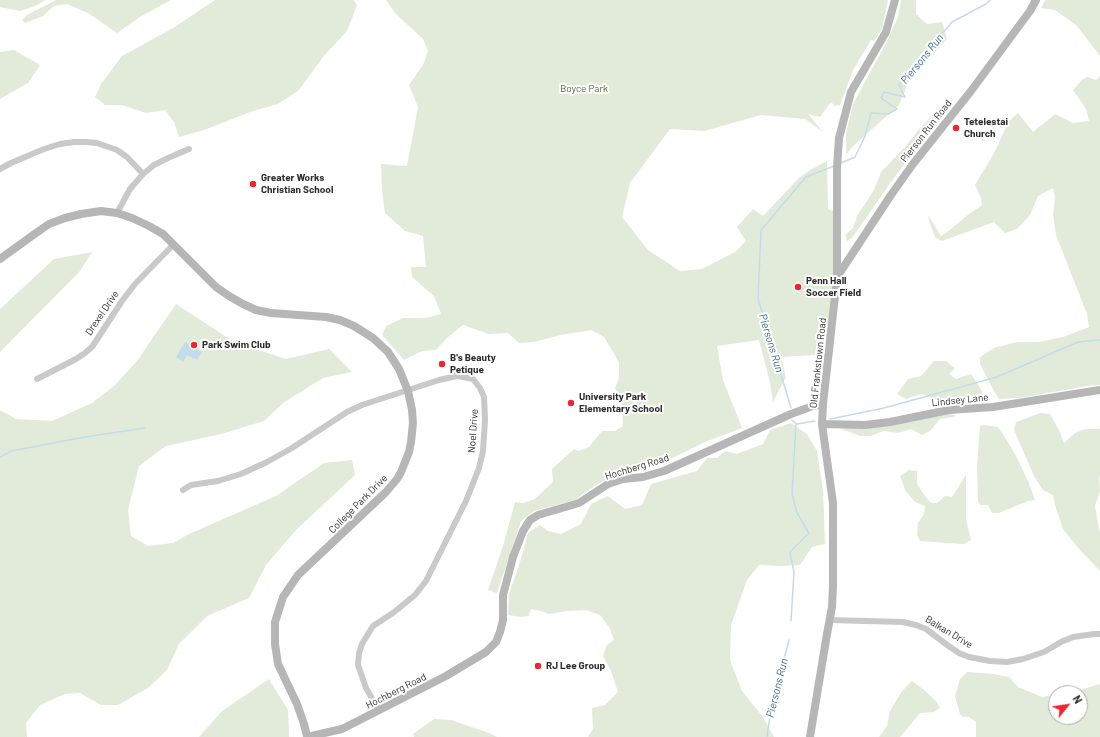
<!DOCTYPE html>
<html>
<head>
<meta charset="utf-8">
<style>
	body { margin:0 }
	#map { position:relative; width:1100px; height:737px; overflow:hidden; background:#fff; font-family:Barlow,sans-serif }
	canvas { display:block }
	.north { position:absolute; left:1048px; top:685px; width:40px; height:40px; box-sizing:border-box; background:#fff; border:1px solid #ababab; border-radius:50%; rotate:60deg; font-size:11px; font-weight:700; line-height:16px; text-align:center; color:#2c2c2c }
	.north::after { content:''; display:block; margin:auto; width:14px; height:18px; background:#ea2832; clip-path:polygon(50% 0,100% 100%,50% 72%,0 100%) }
</style>
</head>
<body>
<div id="map">
<canvas width="1100" height="737"></canvas>
<div class="north">N</div>
</div>
<script>
const context = document.querySelector('canvas').getContext('2d');
context.lineJoin = 'round';
function fill(path, color) { context.fillStyle = color; context.fill(path, 'evenodd'); }
const toPath = rows => new Path2D(rows.map(r => 'M' + r).join(''));
function stroke(path, color, width, dash) { context.strokeStyle = color; context.lineWidth = width; context.lineCap = dash ? 'butt' : 'round'; context.setLineDash(dash || []); context.stroke(path); }
function drawText(font, color, halo, rows, align = 'center') {
  context.font = font + ' Barlow,sans-serif'; context.lineWidth = 4; context.setLineDash([]); context.textBaseline = 'middle'; context.strokeStyle = halo; context.fillStyle = color; for (const [text, x, y, turn = 0] of rows) {
    context.save(); context.translate(x, y); context.rotate((+turn || 0) * Math.PI / 180); context.textAlign = isNaN(turn) ? turn : align; if (halo) context.strokeText(text, 0, 0); context.fillText(text, 0, 0); context.restore();
  }
}
const green = toPath([
	[0,0,46,0,35,6,20,11,0,7],
	[56,0,171,0,140,17,117,33,88,13,67,4,54,6,43,16,25,23,22,20,27,15],
	[215,0,354,0,357,5,347,31,323,57,299,90,278,104,250,112,207,129,179,137,174,122,165,110,146,113,122,105,105,105,95,97,101,84,122,56,175,27],
	[386,0,888,0,882,29,874,41,871,40,853,70,840,105,835,106,831,102,820,117,808,114,823,132,805,119,761,115,704,131,670,129,630,183,622,217,648,250,680,271,702,269,735,252,746,241,737,227,753,209,763,216,799,178,810,170,827,161,828,209,835,212,834,278,827,341,817,340,815,355,781,357,786,377,773,402,770,383,759,340,717,346,723,380,742,428,705,442,664,462,636,469,620,472,596,485,575,500,534,511,521,521,497,593,488,590,503,546,515,502,524,503,535,499,553,482,552,469,574,449,578,451,589,447,602,431,615,431,623,426,622,406,619,395,615,388,619,378,619,362,604,337,592,330,561,335,534,342,519,343,508,333,489,334,463,325,448,337,436,350,422,351,404,360,382,335,386,326,403,318,425,318,441,314,434,296,412,277,411,267,426,267,423,236,405,231,385,213,382,191,381,164,407,166,418,107,409,85,423,65,428,51,423,39,395,13],
	[901,0,916,0,916,14,927,24,942,22,947,39,909,81,899,105,853,146,846,155,846,134,853,104,885,45,898,17],
	[1045,0,1100,0,1100,56,1076,25,1055,10,1041,8],
	[14,50,40,65,28,83,0,99,0,52],
	[1100,76,1100,385,1087,386,1020,398,999,399,994,391,980,364,980,357,994,348,1017,342,1039,342,1063,337,1089,327,1087,314,1056,235,1053,214,1055,197,1053,188,1038,196,1030,215,1017,229,1005,233,994,222,942,241,935,237,930,224,928,215,941,236,947,232,969,214,982,205,981,198,975,185,994,153,1009,121,1018,113,1033,132,1055,114,1073,123,1089,121,1086,109,1073,90,1082,80,1087,77,1096,80],
	[953,99,948,109,928,133,891,182,852,238,847,241,845,235,853,228,857,216,874,190,881,172,904,148,920,128,932,116],
	[92,252,80,271,0,352,0,309,54,259],
	[176,304,234,342,286,359,329,349,352,372,323,378,283,403,264,421,221,434,166,446,139,466,128,510,131,536,148,546,173,543,189,534,276,496,324,463,352,460,355,475,296,530,266,565,249,598,207,616,179,644,167,670,148,688,118,705,101,705,80,693,65,694,40,705,26,723,27,737,0,737,0,410,16,419,52,421,92,403,115,385,137,361],
	[934,361,946,361,955,368,949,374,956,379,971,374,982,391,983,399,955,406,938,407,940,402,933,398,921,394,906,399,897,394,908,379,921,376],
	[947,413,957,416,940,419,930,431,922,435,911,429,898,433,884,431,870,436,861,436,841,429],
	[1041,413,1050,414,1060,432,1064,443,1075,433,1085,429,1099,429,1100,428,1100,476,1099,477,1100,491,1095,506,1099,530,1100,532,1100,571,1080,550,1063,529,1055,505,1053,495,1043,490,1034,476,1014,430,1016,422],
	[791,423,807,434,817,451,823,490,825,544,812,547,800,565,781,566,759,565,747,580,731,625,730,660,742,691,763,717,774,737,588,737,593,729,592,708,605,705,618,692,611,671,603,656,606,646,614,640,609,627,600,615,586,610,567,611,549,614,541,611,531,609,529,616,521,617,508,615,509,594,520,562,528,533,540,525,548,531,561,534,581,524,591,504,608,496,625,509,642,505,651,484,697,471,707,458,717,458,725,451,737,454,763,444,770,430],
	[985,425,998,427,1006,439,1016,456,1028,481,1035,500,1028,501,999,513,992,513,988,505,980,505,978,502,977,465,980,426],
	[909,470,917,471,917,484,925,496,931,503,937,503,945,496,952,497,966,475,966,519,971,540,964,544,920,541,917,535,918,523,924,514,925,506,915,502,905,490,900,476],
	[967,672,993,674,1009,677,1018,687,1042,697,1056,695,1056,717,1080,717,1080,693,1066,693,1076,691,1100,684,1100,737,976,737,976,722,969,717,963,717,960,714,955,696,960,679],
	[269,679,288,710,289,737,199,737,222,711],
	[912,681,923,689,936,701,940,708,934,712,920,713,900,737,879,737,887,726,890,711,902,691],
	[434,719,451,720,489,733,497,737,414,737,413,734]
]);
const water = toPath([
	[185,342,202,352,197,360,187,355,183,362,176,357]
]);
const stream = toPath([
	[841,163,855,157,865,136,871,113,888,114,897,109,881,98,884,92,905,97,899,85,952,22,986,4,990,0],
	[791,408,758,298,761,230,806,177,834,166],
	[830,419,884,408,997,377,1078,342,1100,340],
	[797,424,815,421],
	[0,457,11,451,85,437,145,428],
	[791,621,794,572,790,552,809,533,797,513,792,494,796,424,792,420],
	[767,737,771,708,789,640]
]);
const street = toPath([
	[0,169,11,163,44,149,60,144,74,142,86,142,97,143,117,150,127,157,143,174],
	[117,213,130,189,143,174,154,165,168,158,189,149],
	[37,379,76,359,85,353,92,347,122,301,135,284,173,245],
	[183,490,191,485,218,481,241,474,267,462,292,448,347,412,362,405,439,380,457,376,473,379,480,388,484,397,485,420,483,451,479,468,466,501,426,581,415,595,393,613,373,626,362,644,359,653,358,665,366,688,379,711],
	[830,620,903,622,916,625,926,629,950,647,959,653,969,657,990,661,1007,662,1023,659,1044,652,1061,642,1073,637,1094,634,1100,634]
]);
const secondary = toPath([
	[0,259,36,233,49,224,65,218,81,214,101,211,117,213,132,218,149,226,163,234,216,287,229,296,243,304,256,310,271,313,326,317,340,320,354,326,373,338,388,352,399,369,408,391,412,410,413,423,411,442,409,452,401,472,397,479,386,492,298,575,283,597,275,622,275,644,278,664,297,704,304,724,307,736],
	[837,277,891,195,913,164,971,91,1030,11,1036,0],
	[822,424,865,425,890,422,949,410,993,407,1100,390],
	[307,737,342,729,446,676,486,652,496,642,500,632,503,620,503,595,513,557,523,531,530,520,538,515,579,503,608,484,623,479,643,477,664,471,791,414,813,406,823,404],
	[810,737,827,634,832,607,833,586,833,503,822,424,823,404,837,278,837,168,839,138,851,92,886,32,895,0]
]);
const markers = [
	[956,128,4,"#ea2832"],
	[253,184,4,"#ea2832"],
	[798,287,4,"#ea2832"],
	[194,345,4,"#ea2832"],
	[442,364,4,"#ea2832"],
	[571,403,4,"#ea2832"],
	[538,666,4,"#ea2832"]
];
const parkNames = [
	["Boyce Park",584,89]
];
const poiNames = [
	["Tetelestai",964,122],
	["Church",964,134],
	["Greater Works",261,178],
	["Christian School",261,190],
	["Penn Hall",806,281],
	["Soccer Field",806,293],
	["Park Swim Club",202,345],
	["B's Beauty",450,358],
	["Petique",450,370],
	["University Park",579,397],
	["Elementary School",579,409],
	["RJ Lee Group",546,666]
];
const streetNames = [
	["Pierson Run Road",926,131,-52],
	["Drexel Drive",102,313,-56],
	["Old Frankstown Road",818,363,-84],
	["Lindsey Lane",960,400,-6],
	["Noel Drive",473,431,-86],
	["Hochberg Road",637,467,-17],
	["College Park Drive",358,504,-45],
	["Balkan Drive",949,632,31],
	["Hochberg Road",396,691,-27]
];
const waterNames = [
	["Piersons Run",922,59,-51],
	["Piersons Run",771,343,73],
	["Piersons Run",777,688,-76]
];
fill(green, '#e2ebd9');
fill(water, '#c4dbec');
stroke(stream, '#c4dbec', 1.5);
stroke(street, '#c9c9c9', 6);
stroke(secondary, '#b6b6b6', 8);
for (const [x, y, r, color] of markers) { const dot = new Path2D(); dot.arc(x, y, r, 0, 2 * Math.PI); context.fillStyle = color; context.fill(dot); stroke(dot, '#fff', 1.5); }
drawText('10px', '#4e6939', '#fff', parkNames);
drawText('bold 10px', '#2c2c2c', '#fff', poiNames, 'left');
drawText('10px', '#2c2c2c', '#fff', streetNames);
drawText('italic 11px', '#396c90', '#fff', waterNames);
</script>
</body>
</html>
